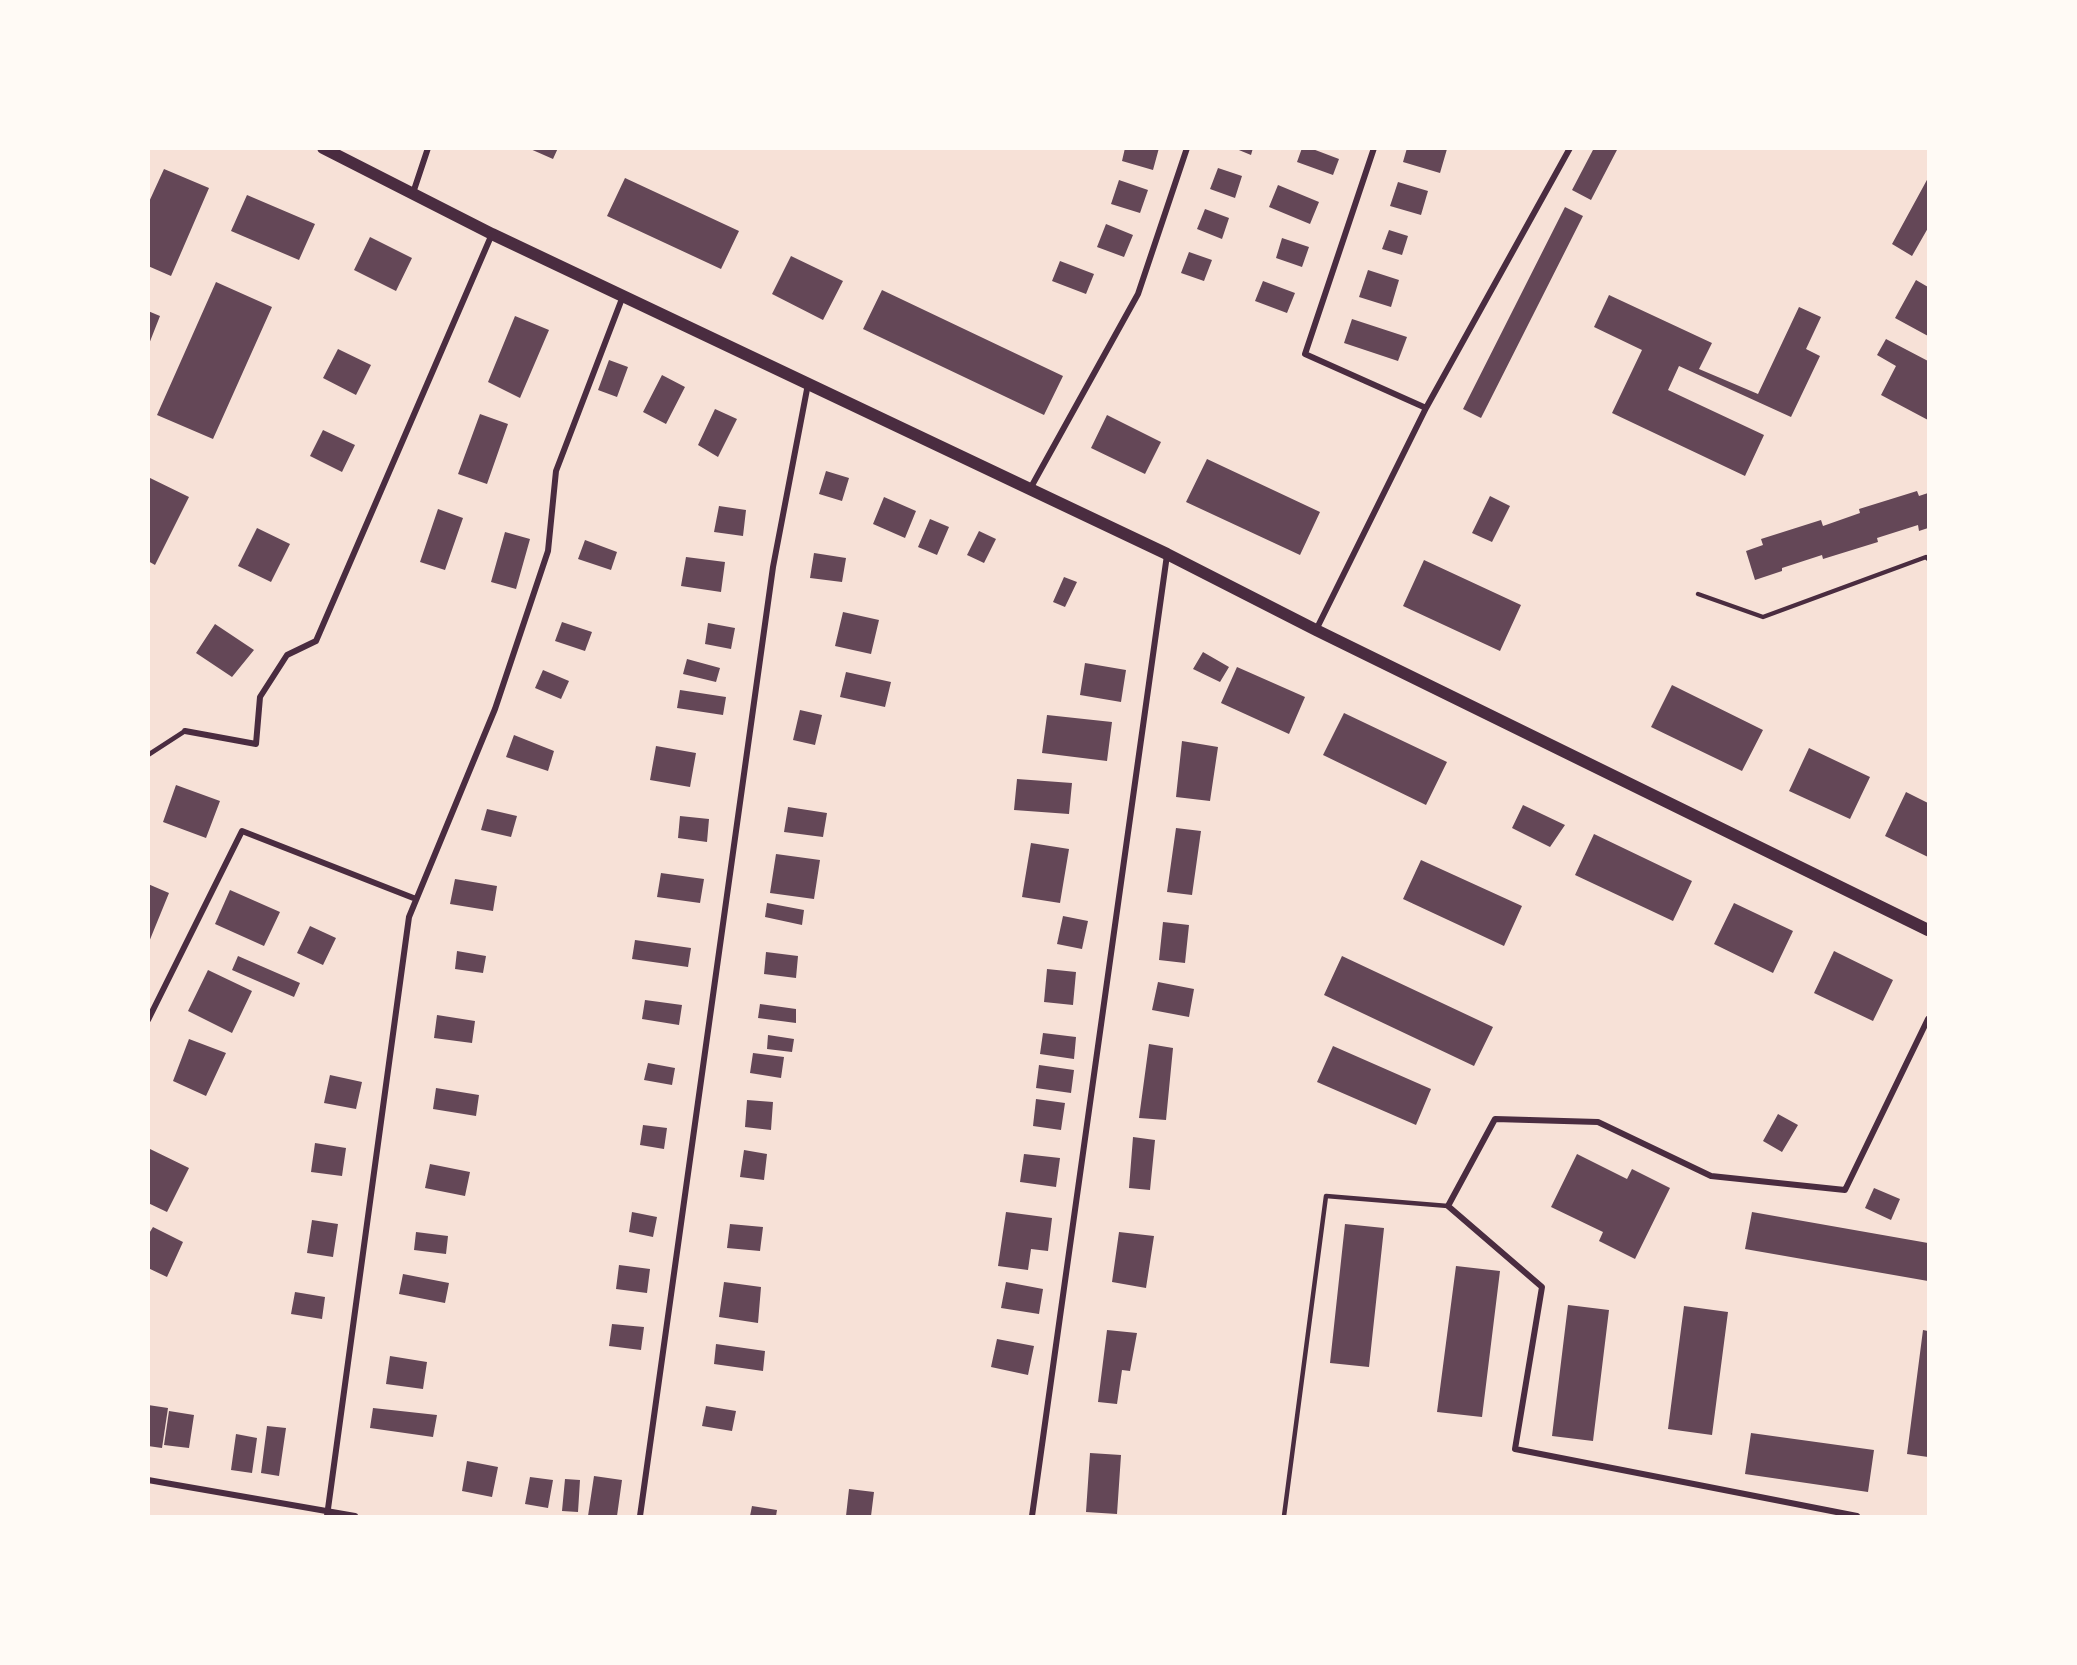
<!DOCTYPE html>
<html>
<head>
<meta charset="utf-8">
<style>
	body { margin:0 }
	#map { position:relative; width:2077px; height:1665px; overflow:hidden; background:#f7e1d7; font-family:Raleway,sans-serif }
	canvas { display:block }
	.frame { position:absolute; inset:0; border:150px solid #fffaf5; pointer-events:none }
</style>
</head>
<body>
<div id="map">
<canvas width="2077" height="1665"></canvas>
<div class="frame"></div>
</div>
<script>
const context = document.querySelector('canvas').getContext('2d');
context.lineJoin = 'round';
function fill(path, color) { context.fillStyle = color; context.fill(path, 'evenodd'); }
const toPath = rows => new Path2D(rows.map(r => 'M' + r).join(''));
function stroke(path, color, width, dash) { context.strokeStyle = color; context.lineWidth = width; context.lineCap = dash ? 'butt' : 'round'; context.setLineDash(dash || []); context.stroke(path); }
const building = toPath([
	[528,148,558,148,553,159],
	[1125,148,1159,148,1153,170,1122,161],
	[1234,148,1253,148,1251,155],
	[1302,148,1310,148,1339,159,1333,175,1297,162],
	[1407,148,1447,149,1440,173,1403,162],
	[1594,148,1618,148,1591,200,1572,190],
	[1218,168,1242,176,1235,198,1210,189],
	[164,169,209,188,171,276,148,266,148,204],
	[625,178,739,231,721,269,607,216],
	[1928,178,1928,228,1912,256,1892,244],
	[1119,180,1148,190,1140,213,1111,204],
	[1398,182,1428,191,1421,215,1390,206],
	[1278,185,1319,202,1310,224,1269,207],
	[247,195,315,224,299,260,231,231],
	[1565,207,1583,216,1481,418,1463,409],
	[1205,209,1229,218,1222,239,1197,229],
	[1106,224,1133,235,1124,257,1097,247],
	[1389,230,1408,236,1402,255,1382,249],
	[370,237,412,258,396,291,354,270],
	[1282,238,1309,247,1302,267,1276,258],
	[1189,252,1212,260,1204,281,1181,273],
	[791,256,843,281,823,320,772,294],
	[1060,261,1094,274,1086,294,1052,281],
	[1368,270,1399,280,1391,307,1359,297],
	[1916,280,1928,287,1928,336,1895,318],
	[1263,281,1295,293,1287,313,1255,301],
	[216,282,272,307,213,439,157,415],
	[882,290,1063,376,1044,415,863,329],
	[1609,295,1712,343,1699,369,1758,394,1799,307,1821,317,1806,349,1820,356,1791,417,1679,366,1668,390,1764,435,1745,476,1612,413,1642,350,1594,327],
	[148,311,160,316,149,344,148,344],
	[515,316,549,330,520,398,488,382],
	[1352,319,1407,337,1398,361,1344,343],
	[1886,339,1928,361,1928,420,1881,395,1896,366,1877,355],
	[338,349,371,365,356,395,323,378],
	[609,360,628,367,617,397,598,390],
	[662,375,685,387,666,424,643,412],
	[715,409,737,419,718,457,698,445],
	[480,414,508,424,487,484,458,474],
	[1107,415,1161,442,1145,474,1091,448],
	[323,430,355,445,342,472,310,456],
	[1207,459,1320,512,1300,555,1186,502],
	[826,471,849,478,842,501,819,494],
	[148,477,189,497,155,565,148,561],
	[1917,491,1919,496,1928,493,1928,528,1919,531,1918,525,1877,538,1878,542,1823,559,1822,555,1782,568,1782,571,1755,580,1746,551,1763,545,1761,539,1821,520,1823,526,1860,513,1859,509],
	[1490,496,1510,506,1492,542,1472,533],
	[884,497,916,511,905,538,873,524],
	[719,506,746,510,743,536,714,532],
	[438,509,463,518,445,570,420,562],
	[930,519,949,527,937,555,918,547],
	[257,528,290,544,271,582,238,566],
	[979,531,996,539,984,563,967,555],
	[505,532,530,539,516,589,491,582],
	[585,540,617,552,611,570,578,559],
	[814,553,846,558,842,582,810,578],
	[686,557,725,562,721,592,681,586],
	[1424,560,1521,605,1500,651,1403,606],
	[1064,577,1077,582,1065,607,1053,602],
	[843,612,879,620,871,654,835,646],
	[562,622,592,632,585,651,555,641],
	[708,623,735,628,731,649,705,644],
	[215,624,254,650,232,677,196,653],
	[1203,652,1229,667,1220,682,1193,669],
	[687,659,720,668,716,682,683,674],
	[1085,663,1126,670,1121,702,1080,695],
	[1237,667,1305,697,1289,734,1221,703],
	[543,670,569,681,561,699,535,688],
	[846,672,891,682,885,707,840,697],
	[1672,685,1763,730,1742,771,1651,727],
	[680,690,726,697,723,715,677,708],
	[800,710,822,715,815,745,793,740],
	[1344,713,1447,762,1426,805,1323,755],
	[1047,715,1112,722,1107,761,1042,753],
	[514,735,554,751,548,771,506,757],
	[1182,741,1218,747,1210,801,1176,797],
	[656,746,696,753,690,787,650,780],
	[1809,748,1870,777,1850,819,1789,791],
	[1017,779,1072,783,1069,814,1014,810],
	[176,785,220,801,206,838,163,822],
	[1906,792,1928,803,1928,857,1885,836],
	[1523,805,1565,825,1550,847,1512,828],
	[788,807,827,813,823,837,784,832],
	[487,809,517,816,511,837,481,830],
	[680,816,709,819,707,842,678,838],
	[1176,828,1201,831,1192,895,1167,892],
	[1594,834,1692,881,1673,921,1575,875],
	[1031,843,1069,849,1060,903,1022,897],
	[776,854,820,860,814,899,770,893],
	[1421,860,1522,906,1504,946,1403,899],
	[661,873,704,879,700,903,657,897],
	[455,879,497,886,493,911,450,904],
	[148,884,169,893,149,942,148,942],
	[230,890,280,912,264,946,215,924],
	[767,903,804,910,802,925,765,917],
	[1734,903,1793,931,1773,973,1714,944],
	[1063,916,1088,921,1082,949,1057,944],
	[1163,922,1189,925,1185,963,1159,960],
	[310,926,336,938,323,965,297,953],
	[635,940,691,948,688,967,632,959],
	[457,951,486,956,483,973,455,969],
	[1834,951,1893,980,1873,1021,1814,993],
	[766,952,798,956,796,978,764,974],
	[238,956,300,983,294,997,232,970],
	[1342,956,1493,1027,1474,1066,1324,995],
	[1047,969,1076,972,1073,1005,1044,1002],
	[208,970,252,991,232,1033,188,1011],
	[1158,982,1194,989,1189,1017,1152,1010],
	[645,1000,682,1005,679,1025,642,1019],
	[760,1004,796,1009,796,1023,758,1018],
	[437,1015,475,1021,472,1043,434,1038],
	[1043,1033,1076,1037,1074,1059,1040,1054],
	[768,1035,794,1039,792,1052,767,1049],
	[189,1039,226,1053,206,1096,173,1081],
	[1149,1044,1173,1048,1166,1120,1139,1118],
	[1333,1046,1431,1089,1416,1125,1317,1082],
	[753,1053,784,1057,781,1078,750,1073],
	[648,1063,675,1068,672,1085,644,1080],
	[1039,1065,1074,1070,1071,1093,1036,1088],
	[330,1075,362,1082,356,1109,324,1103],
	[436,1088,479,1095,476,1116,433,1109],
	[1036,1099,1065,1103,1061,1130,1033,1126],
	[747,1100,773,1102,771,1130,745,1127],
	[1778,1114,1798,1125,1782,1152,1763,1141],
	[643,1125,667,1128,664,1149,640,1145],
	[1133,1137,1155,1140,1150,1190,1129,1188],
	[315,1143,346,1148,342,1176,311,1172],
	[148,1148,189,1168,167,1212,148,1203],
	[744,1150,767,1154,764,1180,740,1177],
	[1024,1154,1060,1158,1056,1187,1020,1182],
	[1577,1154,1627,1179,1632,1169,1670,1188,1635,1259,1599,1241,1603,1232,1551,1207],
	[430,1164,470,1172,465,1196,425,1188],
	[1874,1188,1900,1199,1891,1220,1865,1208],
	[632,1212,657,1217,653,1237,629,1232],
	[1006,1212,1052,1218,1048,1251,1031,1249,1028,1270,998,1266],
	[1752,1212,1928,1243,1928,1281,1745,1249],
	[312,1220,338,1224,333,1257,307,1253],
	[730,1224,763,1227,760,1251,727,1248],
	[1345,1224,1384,1228,1369,1367,1330,1363],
	[153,1227,183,1242,167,1277,148,1268,148,1235],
	[416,1232,448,1236,446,1254,414,1250],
	[1119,1232,1154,1236,1146,1288,1112,1282],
	[619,1265,650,1269,647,1293,616,1289],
	[1456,1266,1500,1271,1482,1417,1437,1412],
	[403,1274,449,1283,445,1303,399,1294],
	[724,1282,761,1287,758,1323,719,1317],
	[1006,1282,1043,1289,1039,1314,1001,1308],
	[295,1292,325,1297,322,1319,291,1314],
	[1568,1305,1609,1310,1593,1441,1552,1436],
	[1684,1306,1728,1312,1712,1435,1668,1429],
	[612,1324,644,1327,641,1350,609,1346],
	[1107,1330,1137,1333,1130,1371,1122,1370,1117,1404,1098,1402],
	[1923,1330,1928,1331,1928,1457,1907,1454],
	[997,1339,1034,1346,1028,1375,991,1367],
	[716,1344,765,1351,763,1371,714,1364],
	[390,1356,427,1362,423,1389,386,1384],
	[148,1405,168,1408,162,1448,148,1446],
	[706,1406,736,1411,732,1431,702,1426],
	[373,1408,437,1415,433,1437,370,1428],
	[169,1411,194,1415,189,1448,164,1445],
	[267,1426,286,1428,279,1476,261,1473],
	[1751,1433,1874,1450,1868,1492,1745,1474],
	[236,1434,257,1438,252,1473,231,1470],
	[1090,1453,1121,1455,1117,1514,1086,1512],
	[467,1461,498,1467,492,1497,462,1491],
	[594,1476,622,1480,617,1516,588,1516],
	[530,1477,553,1480,548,1508,525,1504],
	[565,1479,580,1480,578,1512,562,1511],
	[849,1489,874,1492,871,1516,846,1516],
	[752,1506,777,1510,776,1516,750,1516]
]);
const service = toPath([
	[1698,594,1763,617,1926,557,1928,559],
	[148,755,185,731],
	[1284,1516,1326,1196,1448,1206]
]);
const minor = toPath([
	[1374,148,1305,354,1426,408],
	[413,193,428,148],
	[1030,489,1138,294,1187,148],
	[1316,630,1426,408,1570,148],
	[185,731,256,744,260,697,287,655,316,641,492,234],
	[148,1020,242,831,416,899],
	[148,1480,355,1516],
	[327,1516,409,917,495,709,548,551,556,471,623,296],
	[640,1516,773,567,808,384],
	[1032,1516,1167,555],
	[1857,1516,1515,1449,1542,1287,1448,1206,1495,1119,1598,1122,1711,1176,1845,1190,1928,1019]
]);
const secondary = toPath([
	[323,148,492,234,1167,554,1316,630,1928,930]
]);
fill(building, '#644757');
stroke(service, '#4a2c40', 4.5);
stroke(minor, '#4a2c40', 6);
stroke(secondary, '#4a2c40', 12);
</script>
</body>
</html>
